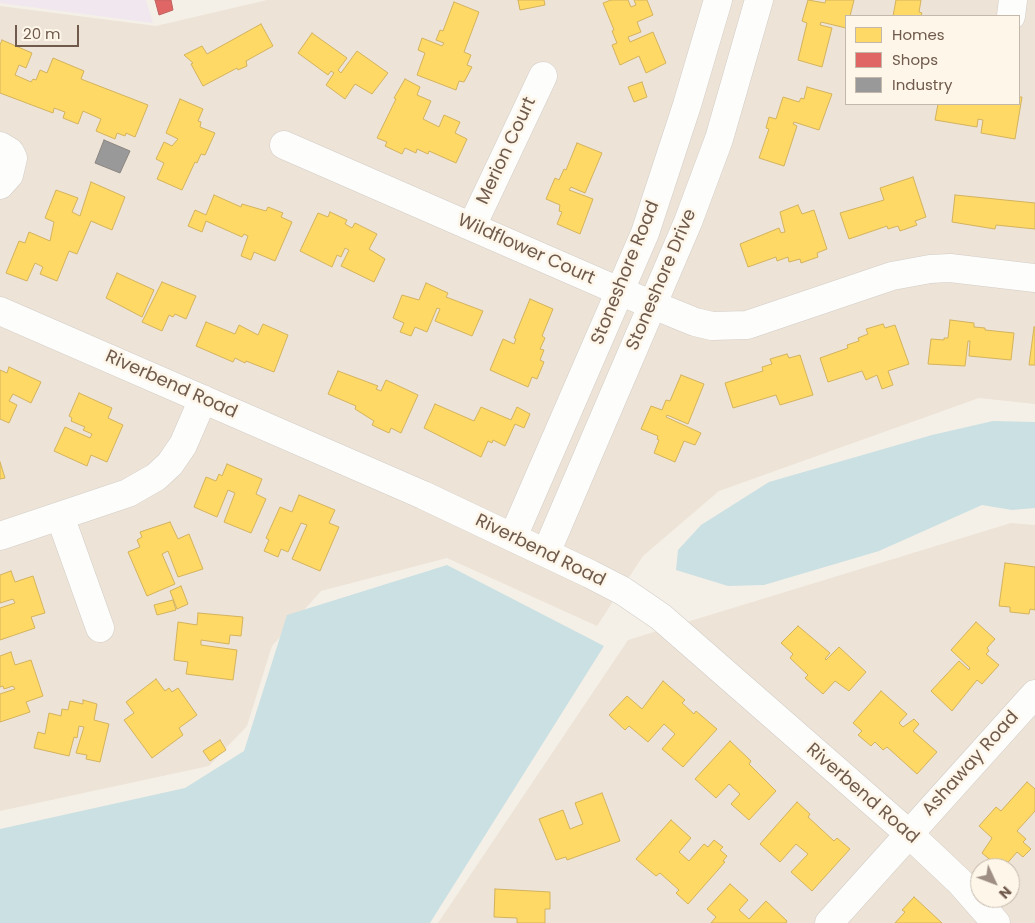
<!DOCTYPE html>
<html>
<head>
<meta charset="utf-8">
<style>
	body { margin:0 }
	#map { position:relative; width:1035px; height:923px; overflow:hidden; background:#f4f0e8; font-family:Poppins,sans-serif }
	canvas { display:block }
	.legend { position:absolute; left:845px; top:15px; width:175px; height:90px; box-sizing:border-box; background:#fdf6e9; border:1px solid #c4b8aa; margin:0; padding:6px 9px; list-style:none; font-size:15px; color:#6f5a4c }
	.legend li { display:flex; align-items:center; gap:10px; height:25px }
	.legend b { width:25px; border:1px solid #c4b8aa }
	.north { position:absolute; left:970px; top:858px; width:50px; height:50px; box-sizing:border-box; background:#fdf6e9; border:1px solid #c4b8aa; border-radius:50%; rotate:133deg; font-size:14px; font-weight:700; line-height:20px; text-align:center; color:#6f5a4c }
	.north::after { content:''; display:block; margin:auto; width:18px; height:22px; background:#9e8e83; clip-path:polygon(50% 0,100% 100%,50% 72%,0 100%) }
	.scale { position:absolute; left:15px; top:25px; width:64px; height:22px; box-sizing:border-box; border:2px solid #6f5a4c; border-top:0; padding-left:6px; font-size:15px; line-height:18px; white-space:nowrap; color:#6f5a4c; -webkit-text-stroke:4px #fdf6e9; paint-order:stroke }
</style>
</head>
<body>
<div id="map">
<canvas width="1035" height="923"></canvas>
<ul class="legend">
<li><b style="height:14px;background:#ffd966"></b>Homes</li>
<li><b style="height:14px;background:#e06666"></b>Shops</li>
<li><b style="height:14px;background:#999"></b>Industry</li>
</ul>
<div class="north">N</div>
<div class="scale">20 m</div>
</div>
<script>
const context = document.querySelector('canvas').getContext('2d');
context.lineJoin = 'round';
function fill(path, color) { context.fillStyle = color; context.fill(path, 'evenodd'); }
const toPath = rows => new Path2D(rows.map(r => 'M' + r).join(''));
function stroke(path, color, width, dash) { context.strokeStyle = color; context.lineWidth = width; context.lineCap = dash ? 'butt' : 'round'; context.setLineDash(dash || []); context.stroke(path); }
function drawText(font, color, halo, rows, align = 'center') {
  context.font = font + ' Poppins,sans-serif'; context.lineWidth = 5; context.setLineDash([]); context.textBaseline = 'middle'; context.strokeStyle = halo; context.fillStyle = color; for (const [text, x, y, turn = 0] of rows) {
    context.save(); context.translate(x, y); context.rotate((+turn || 0) * Math.PI / 180); context.textAlign = isNaN(turn) ? turn : align; if (halo) context.strokeText(text, 0, 0); context.fillText(text, 0, 0); context.restore();
  }
}
const residential = toPath([
	[267,0,1035,0,1035,404,979,398,719,491,643,556,597,626,447,558,321,591,272,646,247,726,209,766,0,811,0,6,156,26],
	[846,16,1019,16,1019,104,846,104],
	[1011,523,1035,525,1035,923,438,923,628,640],
	[980,868,1010,868,1010,898,980,898]
]);
const education = toPath([
	[0,0,146,0,153,23,0,3]
]);
const water = toPath([
	[993,421,1035,422,1035,508,1012,510,982,505,879,551,764,585,728,586,676,570,678,550,701,525,769,482,932,435],
	[447,565,604,646,430,923,0,923,0,829,185,788,244,751,287,615]
]);
const homes = toPath([
	[518,0,544,0,545,5,520,10,518,0],
	[611,0,628,0,631,7,636,5,634,0,647,0,653,15,637,22,641,32,628,37,630,42,653,32,666,63,646,73,639,56,620,65,612,45,617,43,612,31,614,30,603,3,611,0],
	[808,0,825,3,826,0,854,0,850,16,846,16,846,28,821,22,820,25,832,28,822,67,798,60,807,23,802,21,808,0],
	[896,0,921,0,919,12,922,13,921,16,893,16,896,0],
	[454,2,479,12,464,52,471,55,467,65,472,67,464,82,459,81,456,90,417,75,425,53,418,50,422,38,442,46,444,43,436,40,440,30,443,31,454,2],
	[261,24,273,46,246,61,247,66,238,70,237,68,203,86,191,64,193,63,184,55,202,46,207,54,261,24],
	[312,33,347,58,338,70,341,73,357,51,388,73,372,94,355,84,345,99,326,85,334,73,331,71,328,75,298,53,312,33],
	[2,40,32,53,26,68,19,65,15,75,31,82,33,79,36,80,40,70,47,73,53,58,84,71,81,79,148,105,135,137,126,133,125,136,117,133,115,139,96,131,101,119,83,111,78,124,63,118,65,112,54,108,53,113,0,93,0,45,2,40],
	[405,79,420,87,417,95,431,101,423,119,439,127,444,115,460,122,455,133,467,139,456,163,429,151,428,154,417,149,416,153,405,148,402,154,385,146,387,142,377,138,396,99,394,98,405,79],
	[642,82,647,97,634,102,628,87,642,82],
	[807,87,832,94,819,130,794,122,793,124,797,126,784,166,759,158,769,129,766,128,769,117,776,119,783,97,799,102,801,98,804,99,807,87],
	[1019,97,1022,97,1015,139,981,133,983,120,978,119,977,127,935,120,938,104,1019,104,1019,97],
	[180,99,203,109,198,121,201,122,200,127,215,133,205,155,201,154,197,163,195,162,182,190,157,179,164,163,156,159,164,142,172,146,178,139,166,133,180,99],
	[577,143,602,153,585,193,571,187,569,190,593,199,580,234,557,224,562,212,559,211,560,205,546,199,555,178,559,180,564,169,566,170,577,143],
	[913,177,926,217,915,221,917,225,900,231,898,226,888,229,887,226,849,239,840,213,884,200,880,188,913,177],
	[91,182,125,197,112,230,91,221,77,254,69,251,57,281,40,274,43,267,35,263,27,281,6,273,19,241,25,243,29,232,50,241,54,222,45,218,56,190,78,198,72,212,80,216,91,182],
	[214,195,241,207,242,204,266,211,268,207,283,213,281,217,292,222,275,261,254,252,251,260,241,256,248,236,244,234,242,237,206,221,202,232,188,226,195,210,206,215,214,195],
	[955,195,1035,203,1035,229,996,225,995,229,952,222,955,195],
	[798,205,802,214,814,210,827,249,817,253,818,257,801,263,800,259,789,262,788,257,777,261,776,257,748,267,740,244,779,228,781,233,785,232,780,212,798,205],
	[330,212,347,220,345,224,352,228,355,223,377,234,369,249,385,259,374,282,341,266,349,250,345,248,341,257,337,255,332,267,300,251,318,213,328,217,330,212],
	[117,273,154,290,142,317,106,298,117,273],
	[162,282,196,296,186,319,175,314,173,317,169,315,162,331,142,322,162,282],
	[426,283,448,293,446,297,483,311,472,336,435,321,440,309,437,308,427,332,415,327,411,336,400,332,404,323,393,318,402,295,419,300,426,283],
	[530,299,553,309,542,336,545,338,540,349,544,350,540,360,544,362,537,379,532,377,528,387,490,370,503,339,514,344,516,339,514,338,530,299],
	[950,320,974,323,974,327,985,328,985,330,1014,333,1011,360,969,356,970,341,968,341,965,366,928,364,931,339,944,340,944,338,948,338,950,320],
	[206,322,235,334,239,325,258,335,263,324,288,335,274,372,246,361,245,363,235,358,233,362,196,346,206,322],
	[883,324,885,328,895,325,909,364,888,371,893,385,882,389,877,375,866,380,862,371,828,382,820,358,848,348,847,345,859,341,858,338,868,334,866,329,883,324],
	[1034,327,1035,327,1035,365,1029,365,1034,327],
	[787,354,789,358,800,355,813,395,780,405,776,395,733,408,725,383,763,371,762,367,772,364,770,359,787,354],
	[9,367,41,382,31,403,13,394,9,401,17,405,9,423,0,419,0,370,7,373,9,367],
	[338,371,378,386,376,389,381,391,386,380,418,395,401,433,391,428,389,433,372,425,374,421,355,409,356,406,328,394,338,371],
	[681,375,704,384,688,424,667,415,666,417,701,433,695,445,684,441,675,462,654,453,659,440,657,439,658,436,641,429,651,406,662,410,666,400,670,401,681,375],
	[79,393,112,408,108,418,123,425,107,462,91,455,87,466,54,451,65,427,90,438,92,434,83,430,85,427,71,421,72,418,69,416,79,393],
	[435,404,474,421,481,407,511,420,517,407,530,414,524,428,515,424,505,446,493,440,492,443,488,441,481,457,424,428,435,404],
	[0,462,5,478,0,479,0,462],
	[227,464,262,479,256,494,266,499,251,533,224,522,235,493,228,490,217,517,194,507,206,477,216,481,219,474,222,476,227,464],
	[299,495,335,510,329,523,339,527,320,571,292,559,307,525,301,523,288,552,281,549,278,557,264,551,269,540,266,538,280,507,292,512,299,495],
	[170,522,178,539,189,534,203,569,178,577,168,551,162,554,175,584,147,596,128,552,140,547,137,540,142,537,140,532,170,522],
	[1005,563,1035,567,1035,610,1030,609,1029,614,1010,612,1010,607,999,606,1005,563],
	[11,571,15,582,33,576,45,613,31,617,35,628,0,640,0,608,15,603,13,599,0,603,0,575,11,571],
	[181,586,188,604,177,609,170,591,181,586],
	[173,600,176,610,157,615,154,605,173,600],
	[198,613,243,617,241,636,230,635,229,644,201,640,201,645,237,650,233,680,186,674,188,662,174,660,178,622,197,625,198,613],
	[976,622,995,639,987,648,989,651,986,654,999,665,982,684,977,680,952,711,931,691,959,661,969,670,970,668,951,650,976,622],
	[798,626,830,653,825,659,826,660,839,647,866,672,849,691,835,681,823,694,805,678,808,675,790,658,793,654,781,643,798,626],
	[11,652,15,665,31,660,43,696,26,702,30,712,0,722,0,694,15,689,13,686,4,689,3,686,0,687,0,656,11,652],
	[156,679,165,691,169,688,172,692,178,688,197,715,179,728,183,735,152,758,124,720,134,713,126,702,156,679],
	[663,681,685,700,682,703,694,714,696,711,717,729,683,767,662,749,675,734,664,724,648,742,629,726,625,730,609,715,627,696,642,709,663,681],
	[881,691,907,714,899,723,903,727,914,719,919,724,913,731,937,752,917,774,887,747,883,750,875,742,871,746,858,735,862,731,853,723,881,691],
	[83,700,97,704,94,720,109,724,100,762,86,759,87,755,76,753,84,727,79,726,77,738,74,737,69,756,34,748,38,732,45,734,49,713,61,716,62,709,68,710,70,701,83,704,83,700],
	[220,740,226,750,210,761,203,751,220,740],
	[730,741,751,761,749,764,776,791,749,820,731,804,740,794,729,784,716,798,695,779,730,741],
	[1027,782,1035,789,1035,811,1017,831,1026,839,1023,842,1031,849,1023,857,1017,852,1003,868,1000,868,982,853,992,838,979,826,996,807,1001,811,1027,782],
	[602,793,620,841,567,860,566,857,556,860,539,819,563,810,570,829,583,824,575,803,602,793],
	[797,802,810,814,808,817,834,841,837,838,850,849,812,891,791,872,808,854,796,844,780,862,760,844,797,802],
	[671,820,691,838,679,852,689,861,704,844,708,847,714,840,723,847,720,850,727,856,723,861,725,862,688,904,676,893,679,890,660,873,656,876,636,859,671,820],
	[730,884,748,900,739,910,749,919,766,901,787,921,786,923,711,923,716,917,707,909,730,884],
	[495,889,550,892,550,909,545,909,545,923,517,923,517,918,494,917,495,889],
	[914,897,942,923,895,923,905,912,902,910,914,897]
]);
const shops = toPath([
	[155,0,171,0,173,10,159,15,155,0]
]);
const industry = toPath([
	[104,140,130,151,120,173,95,163,104,140]
]);
const minor = toPath([
	[1011,16,1013,0],
	[284,145,619,291,695,322,712,326,747,325,892,276,930,269,950,268,1035,278],
	[0,146,10,152,13,158,9,175,0,185],
	[472,226,543,76],
	[0,311,423,495,590,574,623,591,661,617,908,833,960,882,996,923],
	[60,516,100,628],
	[0,536,128,493,156,477,170,464,183,445,203,399],
	[513,537,645,233,687,105,718,0],
	[546,553,688,222,719,139,759,0],
	[829,923,1035,694]
]);
const streetNames = [
	["Merion Court",507,151,-65],
	["Wildflower Court",526,250,24],
	["Stoneshore Road",626,273,-68],
	["Stoneshore Drive",662,280,-67],
	["Riverbend Road",171,385,24],
	["Riverbend Road",540,551,26],
	["Ashaway Road",971,764,-48],
	["Riverbend Road",862,794,41]
];
fill(residential, '#ede3d6');
fill(education, '#f1e7ef');
fill(water, '#cbe0e2');
fill(homes, '#ffd966');
stroke(homes, '#d4b35e', 1);
fill(shops, '#e06666');
stroke(shops, '#be625e', 1);
fill(industry, '#999');
stroke(industry, '#8c8682', 1);
stroke(minor, '#d3cdc7', 29);
stroke(minor, '#fdfdfc', 28);
drawText('18px', '#6f5a4c', '#fdf6e9', streetNames);
</script>
</body>
</html>
